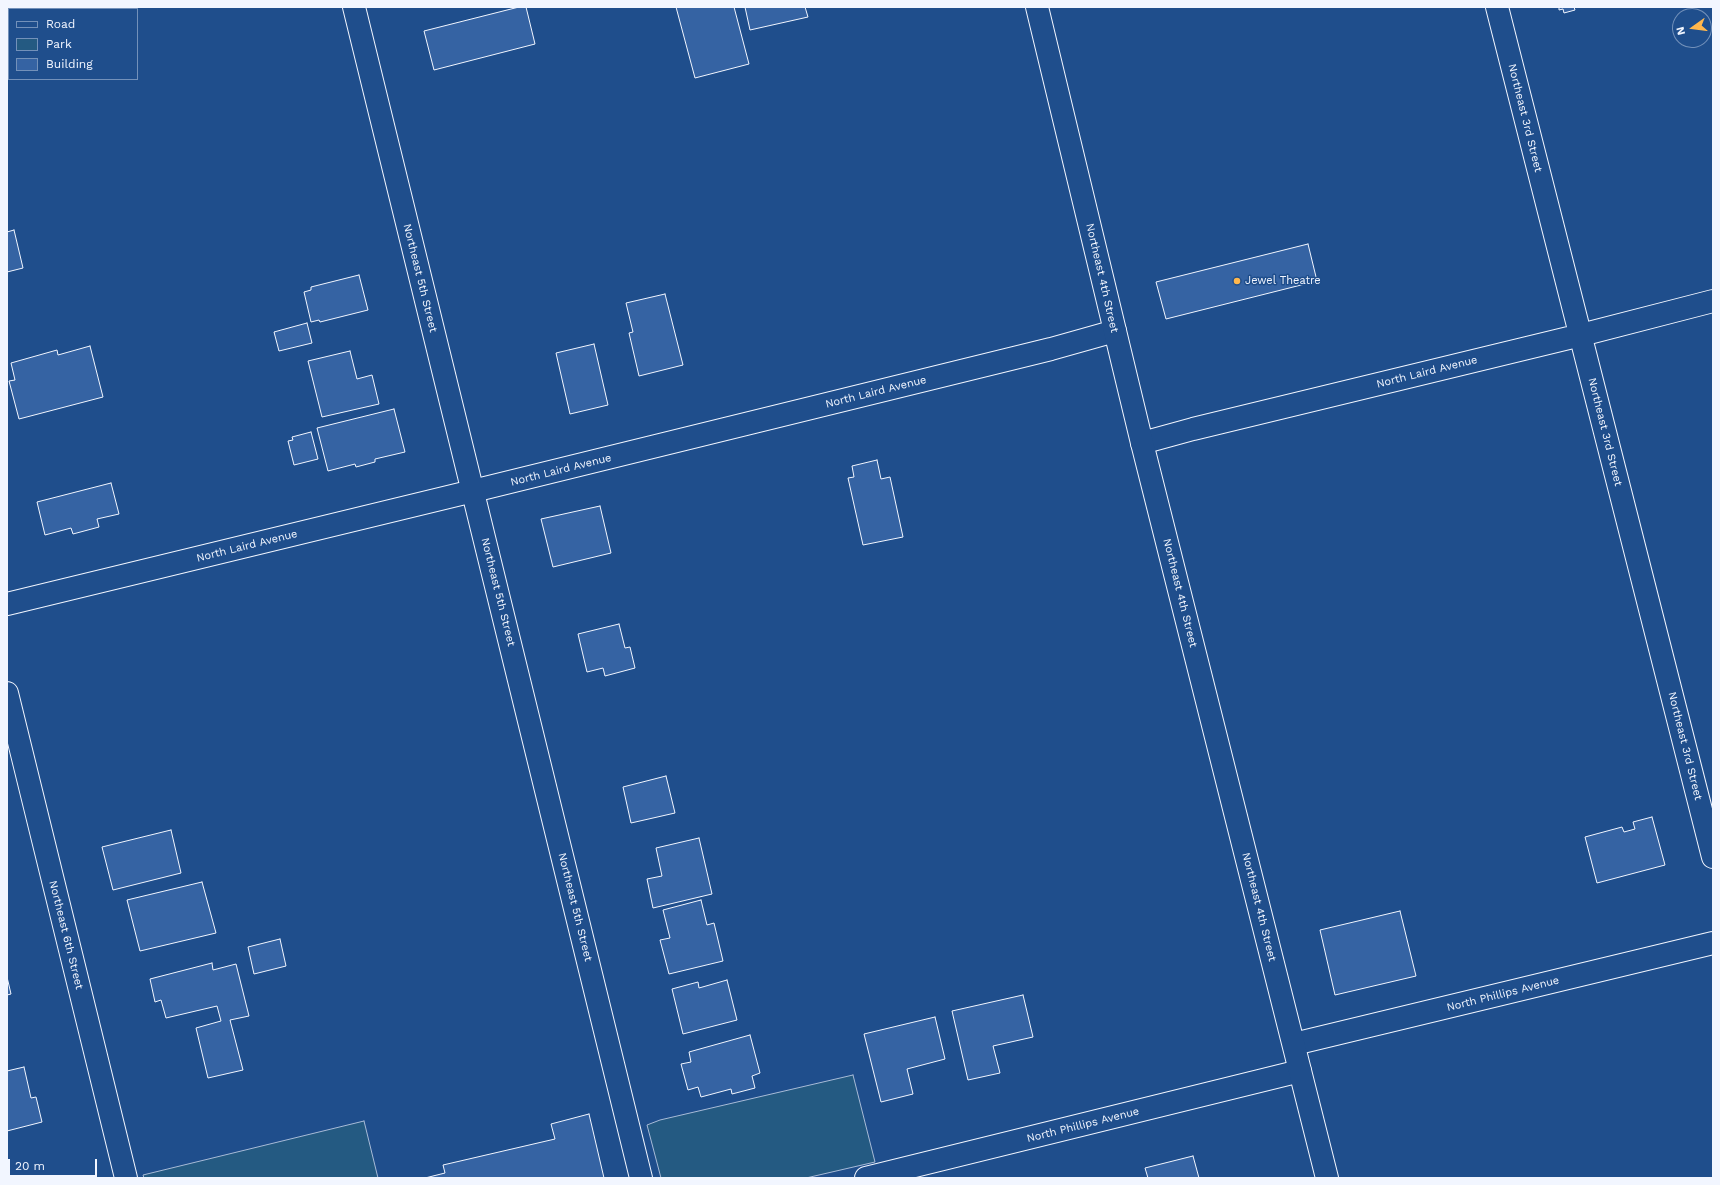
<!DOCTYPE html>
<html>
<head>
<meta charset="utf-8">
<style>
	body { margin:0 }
	#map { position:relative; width:1720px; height:1185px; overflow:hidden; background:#1f4e8c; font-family:"Work Sans",sans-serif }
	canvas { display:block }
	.frame { position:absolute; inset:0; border:8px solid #f2f6ff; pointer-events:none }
	.legend { position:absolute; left:8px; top:8px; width:130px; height:72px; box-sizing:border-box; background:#1f4e8c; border:1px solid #7391ba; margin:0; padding:5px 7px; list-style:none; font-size:12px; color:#f2f6ff }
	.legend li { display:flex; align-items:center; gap:8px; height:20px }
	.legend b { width:20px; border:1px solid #7391ba }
	.north { position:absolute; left:1672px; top:8px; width:40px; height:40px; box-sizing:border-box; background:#1f4e8c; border:1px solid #7391ba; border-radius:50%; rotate:256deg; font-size:11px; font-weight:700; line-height:16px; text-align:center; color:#f2f6ff }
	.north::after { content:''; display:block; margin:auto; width:14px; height:18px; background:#ffb74d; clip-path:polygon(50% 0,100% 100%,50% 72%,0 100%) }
	.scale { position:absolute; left:8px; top:1159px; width:89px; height:18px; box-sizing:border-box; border:2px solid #f2f6ff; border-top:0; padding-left:5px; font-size:12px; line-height:14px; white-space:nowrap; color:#f2f6ff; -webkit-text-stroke:3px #1f4e8c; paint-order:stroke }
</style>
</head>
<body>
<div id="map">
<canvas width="1720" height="1185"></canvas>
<div class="frame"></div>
<ul class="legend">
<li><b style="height:5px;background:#1f4e8c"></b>Road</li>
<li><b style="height:11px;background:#245a82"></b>Park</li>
<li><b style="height:11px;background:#3563a3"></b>Building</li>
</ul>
<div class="north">N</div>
<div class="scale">20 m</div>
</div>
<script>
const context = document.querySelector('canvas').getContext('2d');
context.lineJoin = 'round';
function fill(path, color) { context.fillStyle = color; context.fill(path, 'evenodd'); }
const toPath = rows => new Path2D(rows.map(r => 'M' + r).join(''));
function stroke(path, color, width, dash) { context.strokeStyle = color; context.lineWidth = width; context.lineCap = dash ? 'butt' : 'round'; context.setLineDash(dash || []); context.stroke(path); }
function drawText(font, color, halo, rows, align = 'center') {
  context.font = font + ' "Work Sans",sans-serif'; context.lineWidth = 3; context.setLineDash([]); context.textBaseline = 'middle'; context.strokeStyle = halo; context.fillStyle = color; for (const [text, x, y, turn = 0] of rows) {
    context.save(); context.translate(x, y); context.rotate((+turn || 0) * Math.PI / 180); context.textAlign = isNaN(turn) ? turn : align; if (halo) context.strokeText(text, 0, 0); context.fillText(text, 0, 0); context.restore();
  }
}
const green = toPath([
	[853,1075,875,1162,806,1178,661,1178,647,1125,660,1120,853,1075],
	[364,1121,378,1178,144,1178,143,1175,364,1121]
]);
const building = toPath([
	[519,7,526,7,535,44,434,70,424,31,519,7],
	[676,7,734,7,749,64,695,78,676,7],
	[745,7,805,7,808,17,750,30,745,7],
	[1559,7,1574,7,1575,10,1564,13,1563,9,1559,10,1559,7],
	[14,230,23,268,7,272,7,232,14,230],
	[1308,244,1317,281,1166,319,1156,282,1308,244],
	[359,275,368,310,320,322,319,320,311,322,304,292,311,290,311,287,359,275],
	[665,294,683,365,639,376,629,333,633,332,626,303,665,294],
	[307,323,312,343,279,351,274,332,307,323],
	[594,344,608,405,570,414,556,353,594,344],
	[90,346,103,397,19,419,9,381,15,380,11,363,57,350,58,355,90,346],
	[350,351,357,379,372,375,379,404,322,417,308,361,350,351],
	[394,409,405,452,375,459,375,462,356,467,355,464,328,471,317,428,394,409],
	[311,432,318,459,294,465,288,441,293,440,292,437,311,432],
	[877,460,881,479,890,477,903,537,863,545,848,478,854,477,852,466,877,460],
	[111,483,119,514,97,519,99,527,73,534,71,528,45,535,37,502,111,483],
	[600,506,611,553,553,567,541,519,600,506],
	[619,624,625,648,630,647,635,668,605,676,603,668,587,672,578,634,619,624],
	[666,776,675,813,631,823,623,787,666,776],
	[1652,817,1665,865,1597,883,1585,837,1622,827,1624,832,1635,829,1633,822,1652,817],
	[171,830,181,873,113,890,102,847,171,830],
	[699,838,712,894,653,908,647,879,662,876,656,848,699,838],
	[202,882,216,933,140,951,127,900,202,882],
	[701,900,707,925,714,923,723,961,669,974,660,940,670,938,663,910,701,900],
	[1400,911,1416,976,1335,995,1320,930,1400,911],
	[280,939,286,966,254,974,248,947,280,939],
	[212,963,213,970,236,964,249,1016,230,1020,243,1070,208,1078,196,1028,221,1021,217,1006,166,1018,161,1000,155,1002,150,979,212,963],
	[7,977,11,994,7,995,7,977],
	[727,980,737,1020,683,1034,672,989,698,982,699,988,727,980],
	[1023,995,1033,1037,993,1046,1000,1073,968,1080,952,1011,1023,995],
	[935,1017,945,1059,907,1069,913,1094,881,1102,864,1034,935,1017],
	[750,1035,760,1073,752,1076,755,1088,732,1094,731,1089,701,1097,698,1087,688,1090,681,1064,691,1062,689,1052,750,1035],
	[24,1067,31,1098,36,1097,42,1122,7,1131,7,1071,24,1067],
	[589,1114,604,1178,425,1178,445,1173,443,1165,555,1139,551,1124,589,1114],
	[1193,1156,1199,1178,1148,1178,1145,1168,1193,1156]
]);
const minor = toPath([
	[354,7,641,1178],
	[1497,7,1713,857],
	[1142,443,1193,429,1581,335,1713,301],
	[7,604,473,491,1051,349,1115,331],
	[7,693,126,1178],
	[1294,1044,1713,943],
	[866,1178,1300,1071]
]);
const secondary = toPath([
	[1037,7,1142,443,1327,1178]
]);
const markers = [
	[1237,281,4,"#ffb74d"]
];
const streetNames = [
	["Northeast 3rd Street",1525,118,76],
	["Northeast 5th Street",420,278,76],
	["Northeast 4th Street",1102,278,77],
	["North Laird Avenue",1427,372,-14],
	["North Laird Avenue",876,392,-14],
	["Northeast 3rd Street",1605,432,76],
	["North Laird Avenue",561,470,-14],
	["North Laird Avenue",247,546,-14],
	["Northeast 5th Street",498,592,76],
	["Northeast 4th Street",1180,593,76],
	["Northeast 3rd Street",1685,746,76],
	["Northeast 5th Street",575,907,76],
	["Northeast 4th Street",1259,907,76],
	["Northeast 6th Street",66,935,76],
	["North Phillips Avenue",1503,994,-14],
	["North Phillips Avenue",1083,1125,-14]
];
const poiNames = [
	["Jewel Theatre",1245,281]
];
fill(green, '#245a82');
stroke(green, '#a8bbd7', 1);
fill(building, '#3563a3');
stroke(building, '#f2f6ff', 1);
stroke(minor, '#f2f6ff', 24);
stroke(secondary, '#f2f6ff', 24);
stroke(minor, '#1f4e8c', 22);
stroke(secondary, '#1f4e8c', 22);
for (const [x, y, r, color] of markers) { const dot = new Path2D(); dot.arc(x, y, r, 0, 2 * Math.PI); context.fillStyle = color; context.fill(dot); stroke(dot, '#1f4e8c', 1.5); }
drawText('11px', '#f2f6ff', '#1f4e8c', streetNames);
drawText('11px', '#f2f6ff', '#1f4e8c', poiNames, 'left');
</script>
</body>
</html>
